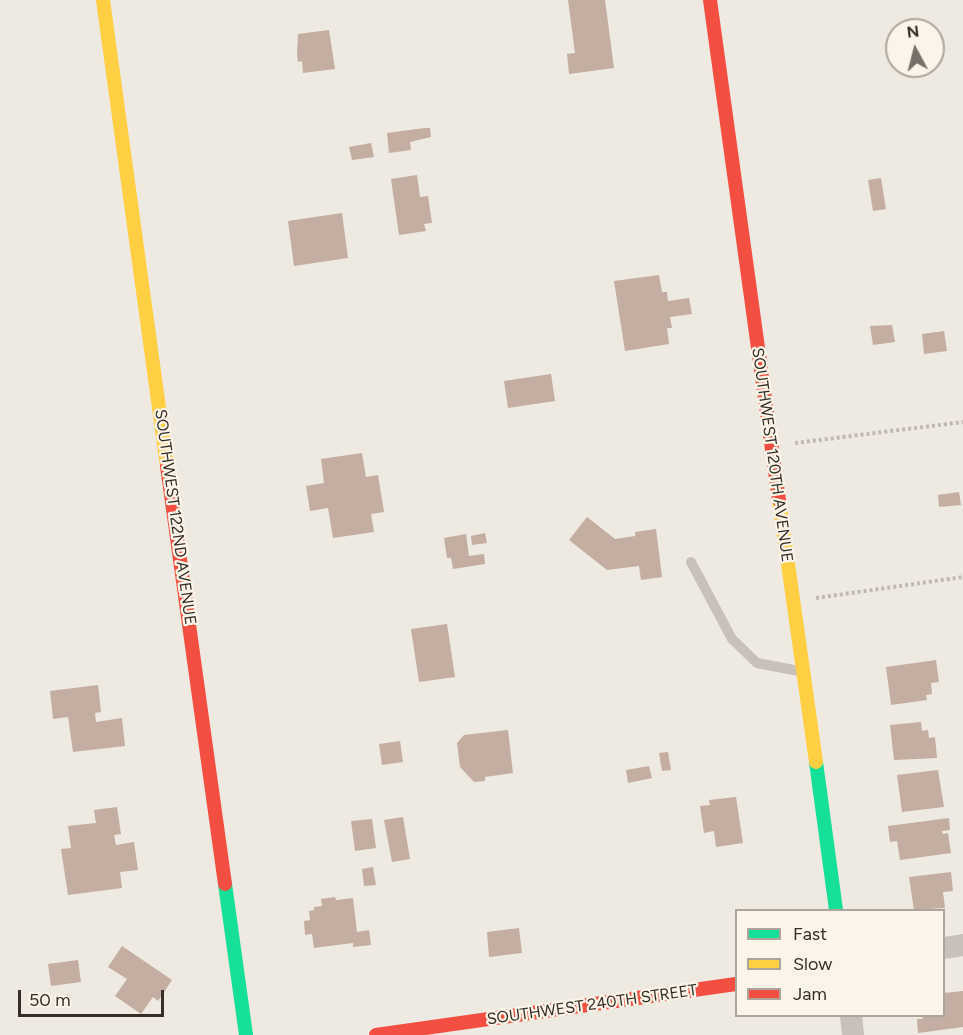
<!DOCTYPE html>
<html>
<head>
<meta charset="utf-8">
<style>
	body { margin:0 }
	#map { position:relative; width:963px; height:1035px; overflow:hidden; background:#eee9e1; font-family:Figtree,sans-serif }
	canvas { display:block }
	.legend { position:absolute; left:735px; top:909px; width:210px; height:108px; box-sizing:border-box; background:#fbf4e8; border:2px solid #ada59b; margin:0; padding:8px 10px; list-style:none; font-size:18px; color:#392e27 }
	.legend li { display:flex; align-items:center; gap:12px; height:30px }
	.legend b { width:30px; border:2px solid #ada59b }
	.north { position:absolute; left:885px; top:18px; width:60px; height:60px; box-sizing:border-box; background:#fbf4e8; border:2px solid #ada59b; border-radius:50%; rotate:353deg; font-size:16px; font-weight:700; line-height:24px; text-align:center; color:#392e27 }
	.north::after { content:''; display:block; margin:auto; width:21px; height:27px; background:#786f68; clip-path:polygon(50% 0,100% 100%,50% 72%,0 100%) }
	.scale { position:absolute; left:18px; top:990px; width:146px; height:27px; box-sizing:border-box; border:3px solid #392e27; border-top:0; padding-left:8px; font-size:18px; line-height:21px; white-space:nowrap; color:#392e27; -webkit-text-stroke:4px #fbf4e8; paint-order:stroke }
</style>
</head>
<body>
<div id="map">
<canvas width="963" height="1035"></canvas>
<ul class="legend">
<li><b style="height:8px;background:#16e098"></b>Fast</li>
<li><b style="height:8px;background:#ffcf43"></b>Slow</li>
<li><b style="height:8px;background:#f24e42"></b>Jam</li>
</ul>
<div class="north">N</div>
<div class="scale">50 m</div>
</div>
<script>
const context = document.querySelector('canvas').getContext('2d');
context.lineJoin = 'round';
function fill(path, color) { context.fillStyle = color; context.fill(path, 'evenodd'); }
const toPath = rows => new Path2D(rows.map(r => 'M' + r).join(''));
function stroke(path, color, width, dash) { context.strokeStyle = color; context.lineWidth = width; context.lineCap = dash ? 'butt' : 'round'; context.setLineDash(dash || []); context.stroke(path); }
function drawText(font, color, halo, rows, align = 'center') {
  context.font = font + ' Figtree,sans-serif'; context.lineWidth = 4.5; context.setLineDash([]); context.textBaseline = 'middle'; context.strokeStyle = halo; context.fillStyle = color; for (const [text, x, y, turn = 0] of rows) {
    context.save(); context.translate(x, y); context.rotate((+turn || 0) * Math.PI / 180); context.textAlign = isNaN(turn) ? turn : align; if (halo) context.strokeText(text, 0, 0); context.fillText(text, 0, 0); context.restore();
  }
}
const building = toPath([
	[568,0,605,0,614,68,569,74,567,54,575,53],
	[329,30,335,69,303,73,302,61,298,62,297,54,298,34],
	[425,128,430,128,431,137,410,142,411,150,389,153,387,133],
	[371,143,374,157,352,160,349,147],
	[417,175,420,197,428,196,432,223,424,224,426,231,399,235,391,179],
	[881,178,886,209,873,211,868,180],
	[342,213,348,258,294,266,288,221],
	[659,275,662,292,667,292,668,301,689,298,692,314,670,317,672,328,667,328,669,344,625,351,614,281],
	[892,325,895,342,873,345,870,326],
	[944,331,947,351,924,354,922,334],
	[551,374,555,401,508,408,504,381],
	[362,453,366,477,378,475,384,512,371,514,374,532,333,538,328,508,310,511,306,486,324,483,321,459],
	[959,492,961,505,939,507,938,495],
	[587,517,615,539,635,536,635,532,656,529,662,577,641,580,639,566,607,570,569,540],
	[485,533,487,543,472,545,471,536],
	[466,534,469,556,484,554,485,564,453,569,451,558,447,558,444,538],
	[447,624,455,677,419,682,411,629],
	[936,660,939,682,931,683,932,694,926,695,927,700,891,705,886,667],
	[98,685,101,712,95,713,96,722,122,718,125,746,73,752,68,717,53,719,50,691],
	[921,722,922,731,928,730,929,738,935,737,937,758,894,760,890,725],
	[508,730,513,773,485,777,485,781,474,782,460,767,457,743,464,735],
	[400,741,403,762,382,765,379,744],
	[668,752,671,770,662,771,659,753],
	[649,766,652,778,628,783,626,770],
	[938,770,944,807,902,812,897,775],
	[736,797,743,843,716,847,714,831,704,833,700,806,710,805,709,800],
	[117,807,121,834,114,835,116,845,134,842,138,870,120,872,122,888,68,895,61,849,71,848,68,826,96,823,94,810],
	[403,817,410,859,392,862,384,820],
	[949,818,950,830,942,831,943,834,948,833,951,853,900,860,897,841,890,842,888,826],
	[372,819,376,848,355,851,351,821],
	[373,867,376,885,364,886,362,869],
	[951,872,953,891,943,892,945,908,914,910,909,877],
	[335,897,336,900,353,898,357,932,369,930,371,945,353,947,353,943,314,948,312,934,305,935,304,921,310,920,309,911,314,910,314,907,322,906,321,899],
	[519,928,522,953,489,957,487,932],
	[122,946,172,980,158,1001,153,997,141,1014,115,996,127,979,108,967],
	[78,960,81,982,51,986,48,964],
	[963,991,963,1027,918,1033,917,1019,923,1019,922,1016,944,1016,944,993]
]);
const path = toPath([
	[795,443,963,422],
	[816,598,963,577]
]);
const lane = toPath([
	[691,562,732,639,757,663,799,671]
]);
const street = toPath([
	[944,948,963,945],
	[851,1016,853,1035]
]);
const fast = toPath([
	[816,762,836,910],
	[225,884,246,1035]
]);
const slow = toPath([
	[103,0,167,466],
	[779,500,816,762]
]);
const jam = toPath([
	[710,0,779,500],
	[167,466,225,884],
	[376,1035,736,984]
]);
const streetNames = [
	["SOUTHWEST 120TH AVENUE",772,455,82],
	["SOUTHWEST 122ND AVENUE",175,517,82],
	["SOUTHWEST 240TH STREET",592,1005,-8]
];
fill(building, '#c4ada1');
stroke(path, '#c0b9b2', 4, [3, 3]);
stroke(lane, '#c8c1b9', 10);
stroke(street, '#c8c1b9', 22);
stroke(fast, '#16e098', 14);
stroke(slow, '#ffcf43', 14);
stroke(jam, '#f24e42', 14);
drawText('16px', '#392e27', '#fbf4e8', streetNames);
</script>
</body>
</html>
